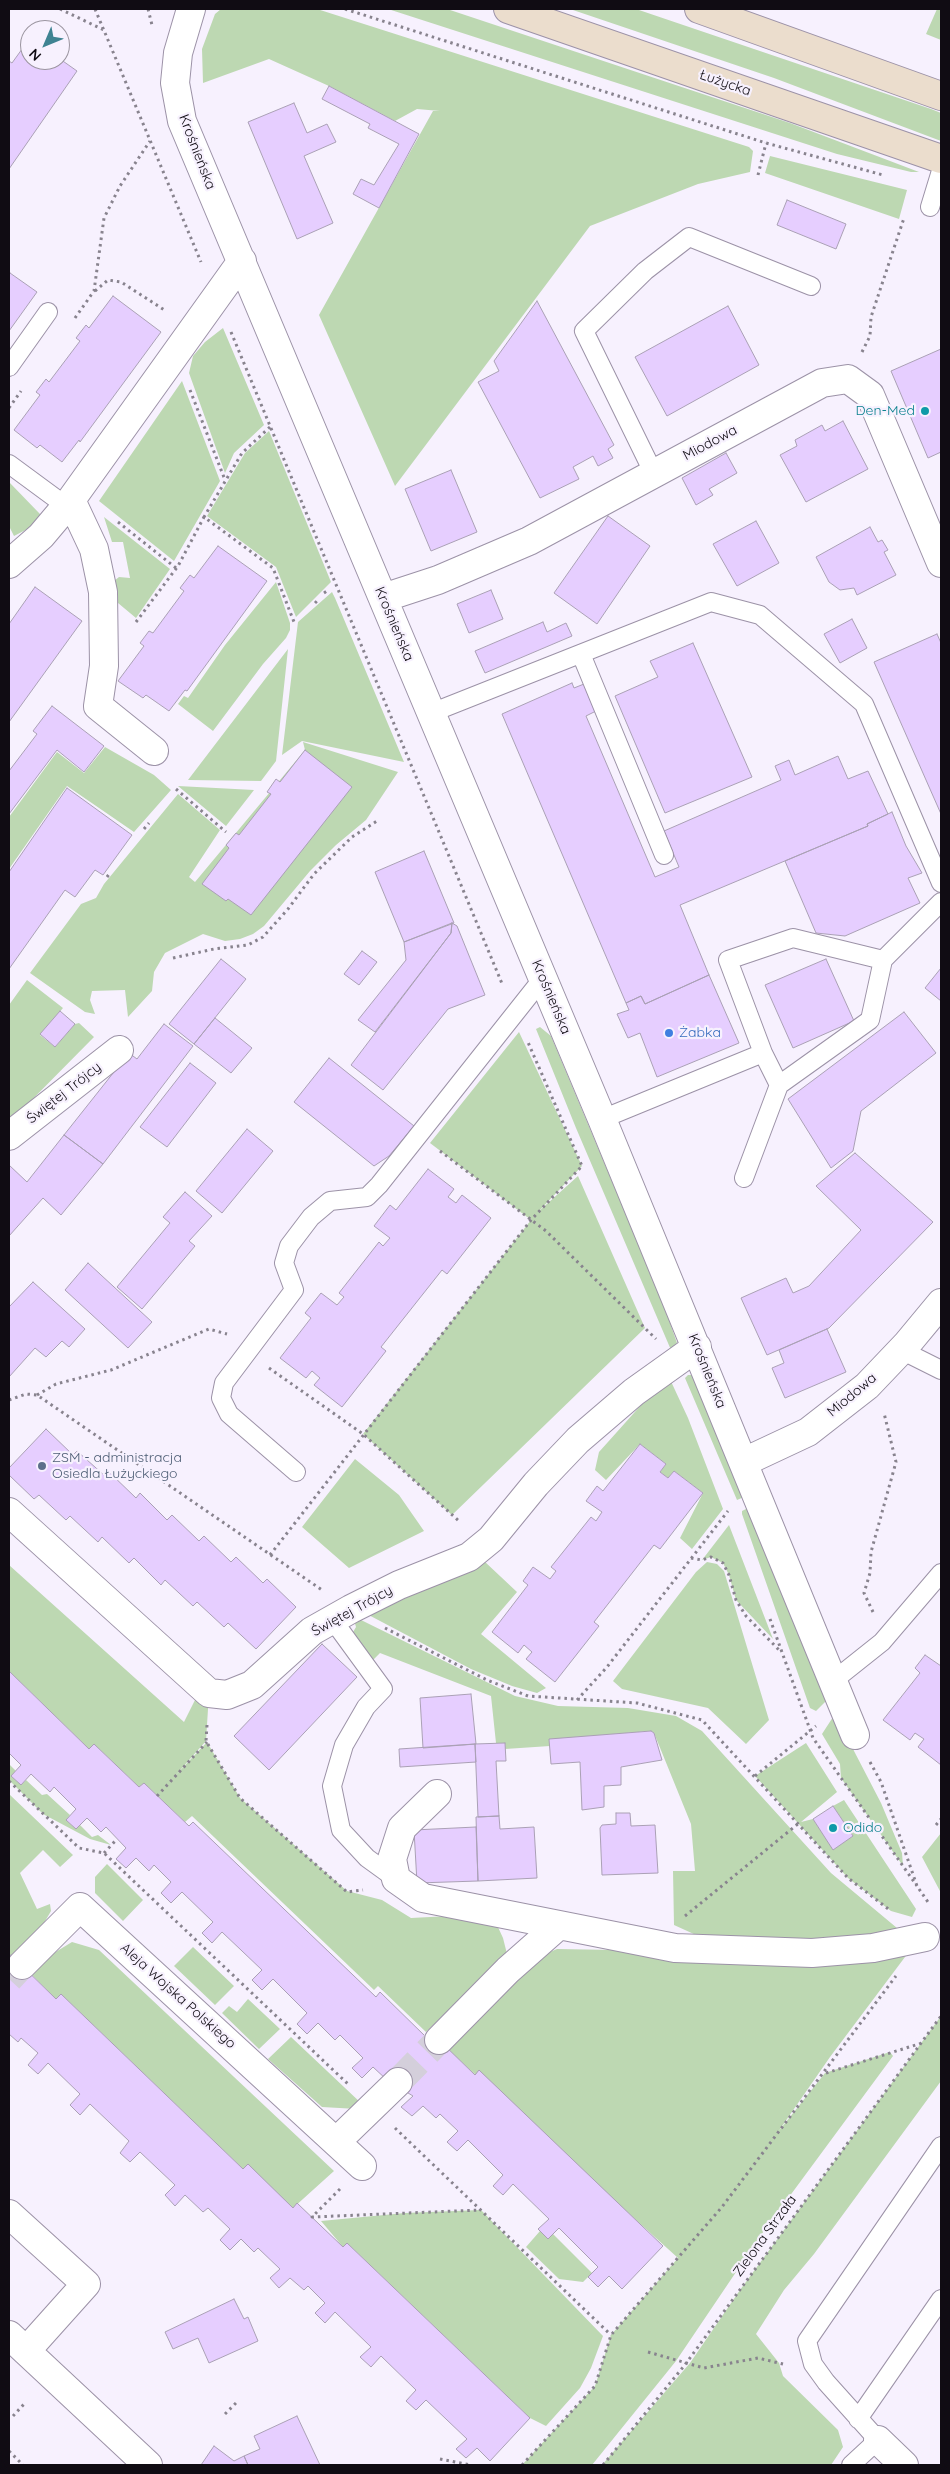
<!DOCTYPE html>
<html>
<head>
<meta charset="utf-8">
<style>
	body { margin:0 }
	#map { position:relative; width:950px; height:2474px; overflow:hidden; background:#f7f1fe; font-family:Quicksand,sans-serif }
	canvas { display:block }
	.frame { position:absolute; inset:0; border:10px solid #100c13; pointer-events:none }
	.north { position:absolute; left:20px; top:20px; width:50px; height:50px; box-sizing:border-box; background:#f7f1fe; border:1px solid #9b95a0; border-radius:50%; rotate:225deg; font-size:14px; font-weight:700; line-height:20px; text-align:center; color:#100c13 }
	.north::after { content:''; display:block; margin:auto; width:18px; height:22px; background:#3f8392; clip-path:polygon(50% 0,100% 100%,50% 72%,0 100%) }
</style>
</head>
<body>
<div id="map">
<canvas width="950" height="2474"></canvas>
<div class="frame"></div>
<div class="north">N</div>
</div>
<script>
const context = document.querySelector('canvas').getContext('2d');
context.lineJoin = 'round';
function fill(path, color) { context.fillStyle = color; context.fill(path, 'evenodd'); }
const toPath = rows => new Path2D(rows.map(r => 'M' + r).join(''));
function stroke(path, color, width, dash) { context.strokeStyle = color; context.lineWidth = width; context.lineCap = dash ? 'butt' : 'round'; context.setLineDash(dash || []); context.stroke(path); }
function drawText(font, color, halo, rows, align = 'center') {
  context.font = font + ' Quicksand,sans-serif'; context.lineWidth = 4.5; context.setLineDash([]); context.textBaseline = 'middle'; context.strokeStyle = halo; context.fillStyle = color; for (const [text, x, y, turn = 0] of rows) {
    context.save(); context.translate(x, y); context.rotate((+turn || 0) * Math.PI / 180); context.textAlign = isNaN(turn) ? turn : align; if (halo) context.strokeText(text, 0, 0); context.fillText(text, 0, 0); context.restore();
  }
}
const green = toPath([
	[221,9,317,9,749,147,753,151,750,172,698,184,590,226,395,486,319,315,433,111,440,111,417,109,395,121,329,86,269,59,203,83,202,49,215,14],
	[388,9,447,9,790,123,919,172,911,172,837,154],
	[570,9,636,9,931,109,941,113,941,141,774,78],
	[937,9,941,9,941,40,926,34],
	[770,156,907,190,899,219,765,173],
	[223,328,264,425,234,453,225,473,189,373,193,356,205,342],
	[182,381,220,481,174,561,99,501],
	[269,431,331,582,296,617,276,567,207,516,245,453],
	[9,482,40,514,39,523,14,536,9,526],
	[104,517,170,569,136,618,118,603,114,581,119,577,130,578,123,542,112,542],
	[276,582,290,623,290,630,286,638,263,664,213,731,178,704,184,696,188,698,225,645],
	[332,592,335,598,404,762,302,741,282,755,298,622],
	[288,649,276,761,261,781,188,780],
	[303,742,398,772,366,820,336,845,310,871,264,926,253,934,240,939,225,941,203,934,165,953,154,972,152,991,128,1017,125,990,92,991,90,1000,95,1014,85,1012,30,973,81,904,96,898,104,884,178,794,220,830,189,877,195,882,305,750],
	[105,747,154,775,171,790,134,832,67,786,9,869,9,817,57,752,84,773],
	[178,786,254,790,226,826],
	[27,980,63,1008,40,1035,55,1047,75,1024,79,1023,94,1037,9,1123,9,1005],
	[540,1027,551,1036,663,1303,677,1343,671,1350,576,1128,536,1029],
	[519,1032,582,1166,538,1212,578,1176,645,1328,452,1515,363,1434,531,1220,430,1143],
	[668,1375,688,1418,723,1509,692,1549,680,1538,703,1493,674,1471,668,1478,660,1472,666,1464,640,1444,606,1480,595,1470,599,1452],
	[688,1375,693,1375,744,1497,737,1500,685,1378],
	[355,1459,399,1495,424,1531,349,1568,302,1527],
	[750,1507,829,1698,816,1711,810,1708,742,1514,742,1511],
	[729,1525,773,1639,736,1600,729,1575,723,1563,711,1557,702,1560],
	[484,1561,517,1592,481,1634,546,1688,537,1693,512,1686,471,1669,363,1612],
	[707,1562,717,1564,724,1571,769,1720,746,1744,708,1708,622,1689,613,1681,696,1572],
	[9,1565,184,1722,199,1692,209,1693,206,1741,174,1777,207,1742,240,1798,347,1891,382,1900,411,1918,450,1916,497,1925,503,1938,507,1954,426,2032,378,1986,374,1990,192,1816,185,1822,144,1783,139,1787,94,1744,89,1749,9,1671],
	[359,1619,515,1696,558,1706,628,1708,676,1716,702,1731,831,1873,909,1938,718,1945,674,1925,673,1871,695,1871,691,1824,654,1733,650,1731,549,1740,550,1746,505,1749,505,1743,496,1743,491,1696,380,1653,371,1662,349,1639,356,1627,354,1620],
	[841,1715,854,1751,881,1803,902,1853,903,1866,841,1778,840,1764,822,1734,833,1717],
	[806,1743,837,1792,801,1822,813,1819,833,1849,853,1836,833,1806,844,1800,916,1909,912,1917,891,1911,848,1878,755,1776],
	[9,1764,16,1771,11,1776,21,1785,26,1780,42,1795,47,1794,70,1815,66,1820,76,1829,80,1825,92,1837,98,1835,111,1845,90,1839,43,1814,9,1780],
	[9,1794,73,1855,60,1867,43,1850,20,1873,37,1909,50,1904,51,1911,44,1923,13,1957,11,1955,9,1958],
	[941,1833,941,1893,922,1857],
	[107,1864,143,1900,123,1921,95,1893,95,1877],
	[72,1942,99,1950,334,2171,293,2208,243,2169,61,1994,56,1999,31,1974,44,1959],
	[193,1947,234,1986,215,2005,174,1966],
	[557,1949,615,1950,662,1958,911,1949,830,2057,778,2132,825,2073,890,2052,893,2056,761,2235,676,2361,592,2465,522,2465,595,2386,611,2335,678,2258,446,2048,531,1960],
	[248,1999,280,2029,259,2049,222,2013,229,2006,237,2012],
	[941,2016,941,2081,814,2254,784,2290,756,2334,779,2363,783,2376,838,2430,843,2447,831,2465,602,2465,690,2363,740,2290],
	[291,2037,362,2104,357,2109,322,2107,268,2059],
	[481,2210,603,2336,591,2368,580,2388,546,2426,530,2418,347,2243,343,2247,321,2221,405,2213],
	[540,2231,548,2239,553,2234,592,2273,583,2282,559,2279,526,2247]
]);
const building = toPath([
	[30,38,30,60,60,59,77,71,9,169,9,61,12,63,30,38],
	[329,86,419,134,379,208,353,194,361,179,374,185,399,144,368,128,370,124,322,99,329,86],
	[294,103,307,133,327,124,336,142,304,156,333,223,297,239,248,122,294,103],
	[787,200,846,224,836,249,777,225,787,200],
	[10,273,37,292,9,331,9,275,10,273],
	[113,296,161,332,80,442,79,440,62,462,40,445,37,448,14,430,40,395,36,392,46,379,49,382,80,341,76,338,86,325,89,328,113,296],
	[537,301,614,445,608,449,613,458,598,466,593,456,573,467,579,479,540,498,478,382,499,371,494,361,537,301],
	[728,306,759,365,667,416,635,357,728,306],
	[941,349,941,452,928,458,891,371,941,349],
	[843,421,868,469,806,502,780,455,797,446,795,440,822,425,825,431,843,421],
	[726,453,737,473,709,489,713,495,696,505,682,478,726,453],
	[451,470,477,532,431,551,405,489,451,470],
	[608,516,650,546,597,624,554,593,608,516],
	[756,521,779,563,737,586,713,544,756,521],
	[870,527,878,542,882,540,888,550,884,552,896,575,857,595,854,588,840,590,829,582,816,557,870,527],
	[218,546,267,581,187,691,185,690,169,711,146,695,143,698,118,681,144,646,140,643,149,631,153,633,184,591,180,588,190,575,194,578,218,546],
	[35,587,82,621,9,722,9,624,35,587],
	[491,590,503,619,469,633,457,604,491,590],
	[852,619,867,648,840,663,824,634,852,619],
	[543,622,547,632,566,623,572,636,485,673,475,651,543,622],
	[937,634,941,643,941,814,874,662,937,634],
	[693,643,752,777,665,813,615,696,658,677,650,661,693,643],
	[572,683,574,688,584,684,596,711,586,716,655,877,679,867,664,831,781,780,775,766,789,760,795,775,838,756,848,779,868,771,888,814,867,824,868,826,680,905,709,975,645,1004,641,996,626,1003,502,714,572,683],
	[52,706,104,746,84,772,57,750,9,814,9,771,37,734,33,731,52,706],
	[305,750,352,787,251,915,228,899,226,901,202,884,229,848,226,845,236,833,239,835,271,794,267,792,276,779,280,782,305,750],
	[67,788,132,835,103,875,95,870,75,897,65,890,9,969,9,872,67,788],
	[892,812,906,846,922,873,908,878,920,903,845,936,816,933,785,861,868,826,867,824,892,812],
	[424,851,454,923,404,942,375,872,424,851],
	[452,923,451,933,375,1032,358,1020,406,960,404,942,452,923],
	[452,923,457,926,485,995,448,1009,383,1090,351,1065,451,933,452,923],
	[362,951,377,962,359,985,344,974,362,951],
	[221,959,246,979,194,1044,169,1024,221,959],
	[826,959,854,1021,793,1048,765,985,826,959],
	[941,968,941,1001,925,988,941,968],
	[709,975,739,1043,657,1077,640,1033,628,1038,617,1014,629,1010,626,1003,641,996,645,1004,709,975],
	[60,1011,75,1024,55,1047,40,1034,60,1011],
	[904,1012,936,1053,861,1111,853,1151,831,1168,788,1099,904,1012],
	[215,1018,252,1048,231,1073,194,1044,215,1018],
	[164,1024,193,1046,103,1164,64,1135,129,1053,137,1059,164,1024],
	[329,1058,414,1126,389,1156,374,1166,294,1102,329,1058],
	[190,1063,216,1083,167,1147,140,1127,190,1063],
	[247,1129,273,1151,222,1213,196,1191,247,1129],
	[64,1135,103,1164,61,1215,43,1198,9,1236,9,1165,27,1182,64,1135],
	[855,1153,933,1222,829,1328,767,1355,741,1298,786,1278,793,1293,809,1286,861,1230,816,1186,855,1153],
	[428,1169,454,1189,448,1197,456,1203,462,1195,491,1218,447,1274,442,1270,381,1347,386,1351,342,1407,314,1385,320,1378,312,1371,306,1378,280,1358,311,1318,305,1313,321,1293,337,1305,344,1297,339,1293,379,1242,383,1246,390,1238,374,1226,390,1205,396,1210,428,1169],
	[185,1192,212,1216,189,1241,195,1246,142,1309,117,1287,170,1223,163,1217,185,1192],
	[88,1263,152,1322,128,1348,65,1290,88,1263],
	[33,1282,85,1329,69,1347,62,1341,46,1357,35,1348,9,1377,9,1307,33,1282],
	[827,1329,846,1372,785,1398,772,1368,784,1363,779,1350,827,1329],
	[46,1429,73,1455,77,1451,105,1476,109,1472,136,1498,140,1493,167,1520,172,1515,199,1541,204,1536,231,1562,236,1557,263,1583,267,1579,296,1607,256,1649,228,1623,224,1627,197,1602,193,1606,165,1580,161,1585,134,1558,129,1563,102,1537,98,1542,70,1516,66,1520,39,1495,34,1499,9,1475,9,1468,46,1429],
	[640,1444,666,1464,660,1472,668,1478,674,1471,703,1493,660,1549,654,1545,594,1622,599,1626,555,1682,526,1659,532,1652,524,1645,518,1653,492,1632,528,1585,523,1581,533,1567,550,1579,556,1571,551,1567,591,1517,596,1521,602,1512,586,1501,597,1486,603,1491,640,1444],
	[322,1644,357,1677,269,1770,234,1736,322,1644],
	[925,1655,941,1666,941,1765,918,1747,924,1739,915,1733,910,1740,883,1720,920,1673,915,1668,925,1655],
	[9,1671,89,1749,94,1744,139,1787,144,1783,189,1826,193,1822,376,1997,380,1992,426,2037,439,2040,475,2075,479,2070,663,2246,622,2289,609,2276,598,2287,588,2277,598,2267,559,2228,548,2239,538,2229,549,2219,513,2184,503,2195,493,2186,503,2175,468,2140,457,2151,447,2142,458,2131,440,2114,436,2118,423,2106,412,2116,401,2107,413,2096,387,2080,373,2067,362,2078,352,2068,363,2058,340,2035,335,2040,318,2023,307,2034,297,2024,307,2013,273,1979,262,1990,252,1980,262,1970,222,1932,212,1943,202,1933,213,1922,182,1892,171,1903,161,1893,171,1882,154,1865,149,1871,136,1858,126,1868,116,1859,126,1848,106,1827,101,1832,87,1818,76,1829,66,1820,76,1809,54,1787,50,1792,31,1774,21,1785,11,1776,21,1765,9,1753,9,1671],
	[471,1694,476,1744,423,1748,420,1698,471,1694],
	[651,1731,654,1733,662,1760,621,1767,621,1785,604,1786,604,1807,582,1810,580,1762,551,1764,549,1739,651,1731],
	[505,1743,506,1761,496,1761,499,1816,478,1817,475,1744,505,1743],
	[475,1744,476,1762,400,1767,399,1749,475,1744],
	[833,1806,853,1836,833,1850,813,1819,833,1806],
	[616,1813,630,1813,631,1826,655,1825,658,1873,602,1875,600,1828,602,1825,616,1824,616,1813],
	[499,1816,500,1829,534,1827,537,1878,478,1881,476,1817,499,1816],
	[476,1827,478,1881,417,1883,414,1830,476,1827],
	[11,1955,56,1999,61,1994,243,2169,248,2164,293,2208,297,2203,343,2247,347,2243,530,2418,490,2461,477,2448,466,2458,456,2449,467,2439,426,2400,416,2410,406,2401,416,2390,381,2356,371,2367,360,2357,371,2347,335,2312,325,2323,315,2313,325,2303,308,2286,304,2290,290,2278,279,2288,270,2278,280,2269,258,2248,254,2252,241,2239,230,2250,220,2240,230,2229,208,2208,203,2212,185,2195,175,2206,165,2195,175,2185,140,2152,130,2162,120,2153,129,2141,90,2104,80,2115,70,2105,80,2094,48,2063,38,2074,28,2065,38,2053,21,2038,18,2042,9,2034,9,1958,11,1955],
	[234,2299,244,2319,248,2317,258,2341,209,2363,198,2338,173,2349,165,2332,234,2299],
	[297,2416,320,2465,248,2465,244,2456,260,2449,254,2436,297,2416],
	[214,2446,234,2461,244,2456,248,2465,201,2465,214,2446]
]);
const minorTunnel = toPath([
	[9,1979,22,1965],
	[398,2082,439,2040]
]);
const path = toPath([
	[60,9,104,30],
	[95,9,201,262],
	[148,9,152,25],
	[345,9,766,143,883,175],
	[758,175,766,143],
	[95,291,108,280,121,282,166,311],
	[75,318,94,291,104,218,120,186,150,141],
	[231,332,503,986],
	[862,352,870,336,871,317,904,218],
	[190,390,225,480],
	[9,408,21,391],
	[270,427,242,453,204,517,273,568,294,622],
	[118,522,176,568],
	[324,593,327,591],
	[315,603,317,601],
	[136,622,178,566,204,517],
	[176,789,226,832],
	[144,829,149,823],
	[107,877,110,873],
	[173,958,214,949,248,945,263,937,288,909,314,874,352,837,377,821],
	[440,1151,546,1231,656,1339],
	[269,1368,363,1434,460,1522],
	[37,1395,56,1384,111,1370,209,1329,227,1334],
	[9,1400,26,1394,37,1395,322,1590],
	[270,1555,531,1220,582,1166,527,1040],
	[691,1558,702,1560,711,1557,723,1563,729,1575,736,1600,746,1616,780,1651],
	[873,1612,864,1593,870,1573,871,1552,896,1462,884,1413],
	[770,1619,813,1738,917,1886],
	[385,1628,487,1680,528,1696,637,1703,702,1720,848,1878,891,1911],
	[577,1700,607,1667,728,1511],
	[207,1725,206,1741,240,1798,347,1892,363,1890],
	[870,1762,881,1782,917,1886,930,1905],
	[755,1776,816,1726],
	[9,1781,79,1848,104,1853,349,2085],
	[157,1796,207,1742],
	[936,1825,941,1819],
	[104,1853,117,1839],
	[685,1916,799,1823],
	[826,2073,922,2043],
	[395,2128,611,2335],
	[340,2189,312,2217,480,2210],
	[648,2352,704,2368,758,2358,783,2364],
	[225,2414,237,2402],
	[13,2416,25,2403],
	[9,2451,23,2465],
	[440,2459,471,2465],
	[522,2465,595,2386,611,2335,722,2207,896,1976],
	[603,2465,684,2366,941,2016]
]);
const service = toPath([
	[930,207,941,171],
	[9,367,48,312],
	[9,464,66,506],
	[654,474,584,331,645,271,689,237,811,286],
	[581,654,664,855],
	[431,713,711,602,760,615,864,704,941,883],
	[763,1053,779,1085,870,1020,883,960],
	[602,1119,763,1053,728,960,793,938,883,960,941,902],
	[744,1178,779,1085],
	[901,1350,941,1370],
	[296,1472,229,1414,221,1398,224,1383,294,1290,284,1263,289,1246,311,1217,330,1201,367,1197,379,1185,543,978],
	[332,1619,383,1689,366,1707,344,1745,332,1786,341,1830,367,1858,396,1879],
	[833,1681,882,1642,941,1573],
	[858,2419,941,2299],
	[851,2465,878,2440,826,2382,813,2364,807,2341,941,2146]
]);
const minor = toPath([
	[191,9,178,53,175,83,182,121,602,1119,855,1735],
	[71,500,94,549,103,592,104,666,98,706,154,751],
	[9,564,41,536,68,504,242,261],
	[383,598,438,580,529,541,822,383,848,379,870,395,941,563],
	[9,1136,119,1050],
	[744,1462,808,1432,867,1386,907,1344,941,1303],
	[9,1512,209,1693,227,1695,252,1685,312,1631,351,1609,399,1585,469,1557,491,1539,536,1484,578,1440,634,1392,697,1347],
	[437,1794,402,1828,392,1859,396,1879,423,1898,675,1948,812,1953,873,1948,925,1937],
	[22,1965,80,1907,362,2166],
	[439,2040,508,1970,559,1925],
	[337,2141,398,2082],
	[9,2214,86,2284,26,2351,9,2335],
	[26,2351,148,2465],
	[878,2440,904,2465]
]);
const secondary = toPath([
	[508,9,941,159],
	[699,9,941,96]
]);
const markers = [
	[925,411,5,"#0f9aa8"],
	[669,1033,5,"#3f7fe0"],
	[42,1466,5,"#5c6f8a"],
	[833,1828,5,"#0f9aa8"]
];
const streetNames = [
	["Łużycka",725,83,19],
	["Krośnieńska",197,152,69],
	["Miodowa",710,443,-28],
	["Krośnieńska",394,624,67],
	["Krośnieńska",551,997,67],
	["Świętej Trójcy",64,1093,-38],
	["Krośnieńska",707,1371,68],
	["Miodowa",852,1395,-40],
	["Świętej Trójcy",352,1611,-29],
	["Aleja Wojska Polskiego",178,1996,42],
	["Zielona Strzała",765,2236,-54]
];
const cultureNames = [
	["Den-Med",915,411],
	["Odido",843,1828,"left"]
];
const shopNames = [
	["Żabka",679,1033]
];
const serviceNames = [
	["ZSM - administracja",52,1458],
	["Osiedla Łużyckiego",52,1474]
];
fill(green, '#bdd8b2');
fill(building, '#e6ceff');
stroke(building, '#aaa0b5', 1);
stroke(minorTunnel, '#d4cfdb', 28, [28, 14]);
stroke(service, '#9c92a7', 20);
stroke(minor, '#9c92a7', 30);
stroke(secondary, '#9c92a7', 30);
stroke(path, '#88838e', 3, [2.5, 4]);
stroke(service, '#fff', 18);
stroke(minor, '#fff', 28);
stroke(secondary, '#ebddcd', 28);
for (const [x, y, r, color] of markers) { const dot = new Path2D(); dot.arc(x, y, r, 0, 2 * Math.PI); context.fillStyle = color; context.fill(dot); stroke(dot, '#f7f1fe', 2); }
drawText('14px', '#100c13', '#f7f1fe', streetNames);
drawText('14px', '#0d838f', '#f7f1fe', cultureNames, 'right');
drawText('14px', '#366cbe', '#f7f1fe', shopNames, 'left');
drawText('14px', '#4e5e75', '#f7f1fe', serviceNames, 'left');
</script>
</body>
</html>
